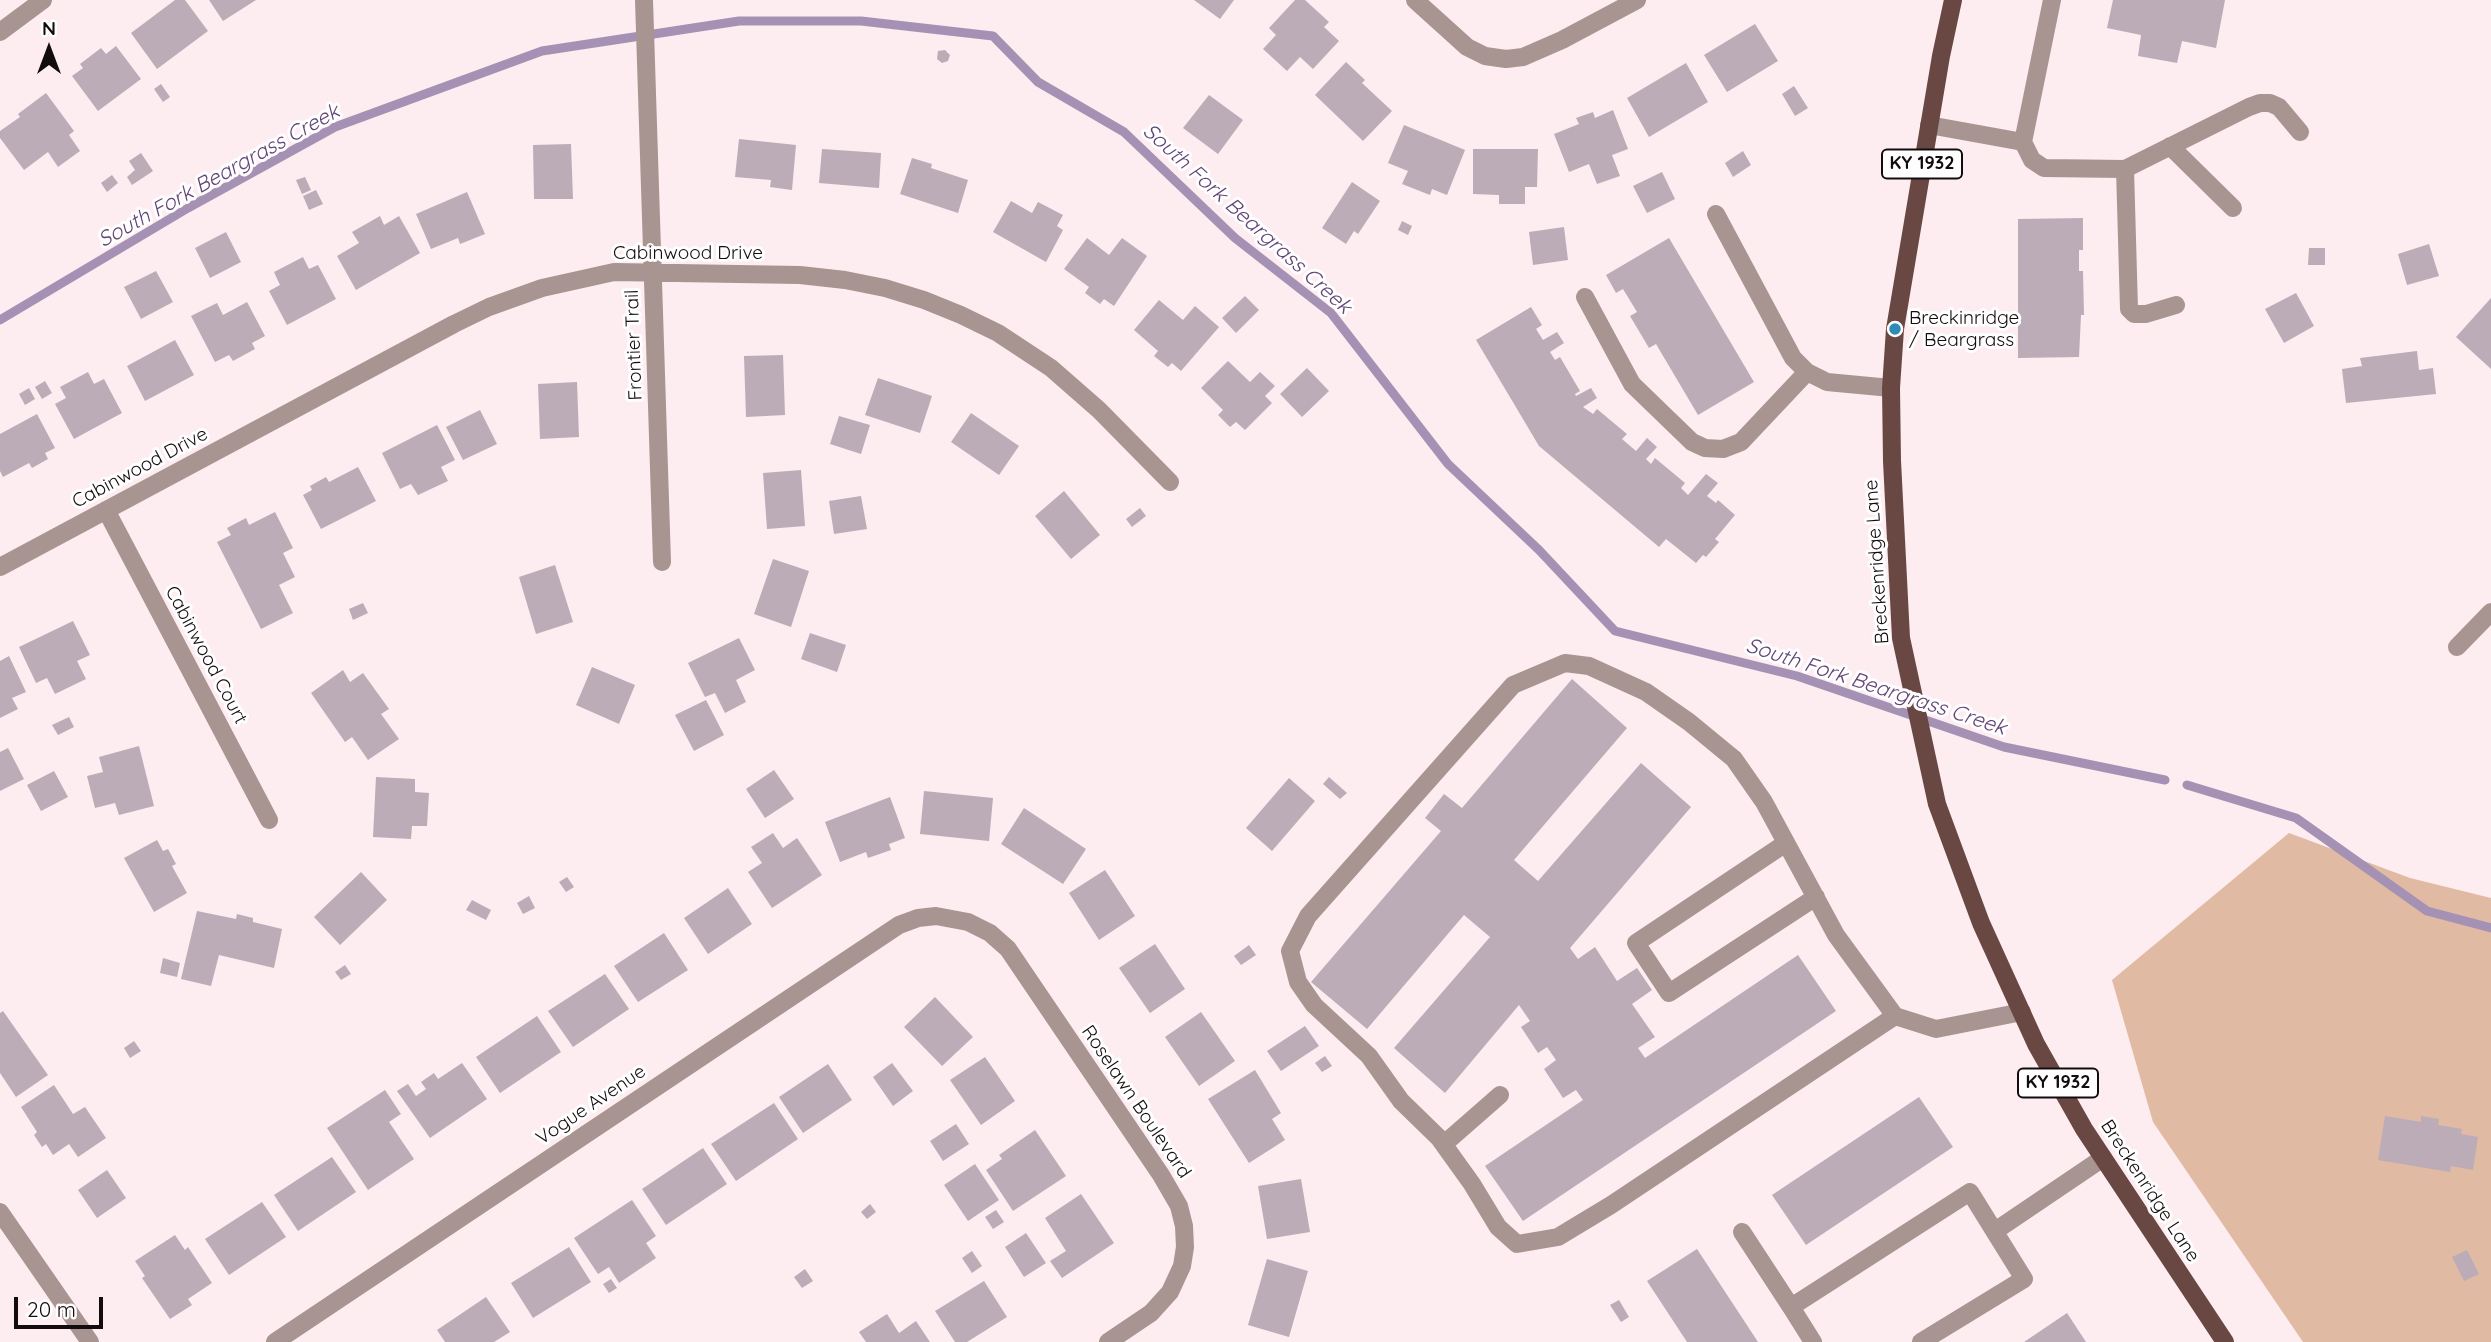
<!DOCTYPE html>
<html>
<head>
<meta charset="utf-8">
<style>
	body { margin:0 }
	#map { position:relative; width:2491px; height:1342px; overflow:hidden; background:#fdecf0; font-family:Quicksand,sans-serif }
	canvas { display:block }
	.north { position:absolute; left:14px; top:14px; width:70px; height:70px; -webkit-text-stroke:5px #fefefe; paint-order:stroke; rotate:0deg; font-size:19px; font-weight:700; line-height:28px; text-align:center; color:#130c0e }
	.north::after { content:''; display:block; margin:auto; width:24px; height:32px; background:#130c0e; clip-path:polygon(50% 0,100% 100%,50% 72%,0 100%) }
	.scale { position:absolute; left:14px; top:1297px; width:89px; height:32px; box-sizing:border-box; border:4px solid #130c0e; border-top:0; padding-left:9px; font-size:21px; line-height:24px; white-space:nowrap; color:#130c0e; -webkit-text-stroke:5px #fefefe; paint-order:stroke }
</style>
</head>
<body>
<div id="map">
<canvas width="2491" height="1342"></canvas>
<div class="north">N</div>
<div class="scale">20 m</div>
</div>
<script>
const context = document.querySelector('canvas').getContext('2d');
context.lineJoin = 'round';
function fill(path, color) { context.fillStyle = color; context.fill(path, 'evenodd'); }
const toPath = rows => new Path2D(rows.map(r => 'M' + r).join(''));
function stroke(path, color, width, dash) { context.strokeStyle = color; context.lineWidth = width; context.lineCap = dash ? 'butt' : 'round'; context.setLineDash(dash || []); context.stroke(path); }
function drawText(font, color, halo, rows, align = 'center') {
  context.font = font + ' Quicksand,sans-serif'; context.lineWidth = 6; context.setLineDash([]); context.textBaseline = 'middle'; context.strokeStyle = halo; context.fillStyle = color; for (const [text, x, y, turn = 0] of rows) {
    context.save(); context.translate(x, y); context.rotate((+turn || 0) * Math.PI / 180); context.textAlign = isNaN(turn) ? turn : align; if (halo) context.strokeText(text, 0, 0); context.fillText(text, 0, 0); context.restore();
  }
}
const forest = toPath([
	[2289,833,2410,878,2491,898,2491,1342,2303,1342,2153,1122,2112,980]
]);
const stream = toPath([
	[0,320,188,208,335,127,542,51,739,21,861,21,993,36,1038,82,1124,132,1235,238,1331,313,1448,464,1539,550,1615,631,1797,676,2004,747,2165,780],
	[2187,785,2296,818,2427,911,2491,928]
]);
const building = toPath([
	[175,0,185,0,208,31,157,69,131,33],
	[209,0,256,0,223,21],
	[1194,0,1234,0,1220,19],
	[1295,0,1305,0,1329,22,1324,27,1339,41,1313,69,1300,57,1287,71,1263,49,1276,35,1269,28],
	[2113,0,2225,0,2216,48,2182,41,2177,63,2138,56,2141,35,2107,28],
	[1755,24,1778,61,1727,92,1704,55],
	[116,46,141,79,98,111,72,76,83,68,80,64,101,48,106,54],
	[945,50,950,55,948,61,942,63,937,59,938,51],
	[1346,62,1365,80,1362,83,1392,111,1363,141,1315,95],
	[1686,63,1708,102,1649,137,1627,98],
	[161,84,170,97,163,102,154,89],
	[1794,86,1808,108,1795,116,1782,94],
	[46,93,74,131,69,135,80,151,58,167,48,152,24,170,0,138,0,131,20,117,18,114],
	[1209,95,1243,120,1218,154,1183,128],
	[1613,110,1628,149,1612,155,1620,176,1597,184,1589,164,1569,172,1554,134,1579,124,1576,118,1593,112,1595,118],
	[1404,125,1465,150,1447,195,1432,189,1430,195,1402,184,1408,171,1388,163],
	[739,139,796,145,792,190,770,187,771,180,735,177],
	[571,144,573,199,534,199,533,145],
	[822,149,881,153,879,188,819,183],
	[1473,149,1538,149,1537,187,1525,187,1525,204,1499,204,1499,195,1473,194],
	[1743,151,1751,165,1733,177,1725,163],
	[141,153,153,171,132,185,127,177,135,170,129,161],
	[912,158,932,164,931,168,968,180,958,213,900,194],
	[1662,172,1675,199,1647,213,1633,186],
	[112,175,118,183,107,192,101,183],
	[305,177,311,190,302,194,296,180],
	[1352,182,1380,201,1358,234,1354,231,1346,244,1322,228],
	[316,190,323,204,309,210,303,196],
	[467,192,485,234,460,244,458,238,431,249,416,214],
	[1011,201,1032,213,1038,202,1063,215,1057,226,1063,230,1046,262,993,232],
	[380,216,384,225,399,216,420,253,356,290,337,256,359,243,352,232],
	[2083,218,2083,250,2079,250,2079,271,2083,271,2084,315,2081,315,2079,357,2018,358,2018,219],
	[1402,221,1412,226,1408,235,1398,230],
	[1564,227,1568,260,1533,265,1529,232],
	[226,232,241,262,210,278,195,248],
	[1087,238,1109,255,1122,238,1147,256,1114,306,1104,299,1100,304,1085,293,1089,287,1064,269],
	[1669,238,1754,382,1698,415,1656,344,1649,348,1630,316,1637,312,1623,289,1616,293,1606,275],
	[2429,244,2439,276,2407,285,2398,254],
	[2309,248,2325,248,2325,265,2308,265],
	[303,257,309,269,318,265,336,299,287,325,269,291,280,285,274,272],
	[156,271,173,302,141,319,124,287],
	[2296,293,2314,326,2284,343,2265,309],
	[1245,296,1259,310,1236,333,1222,318],
	[2491,298,2491,369,2456,337],
	[1159,300,1183,320,1195,306,1219,327,1181,371,1172,363,1168,367,1154,356,1158,351,1134,330],
	[247,302,265,336,252,343,255,349,233,361,229,355,215,362,191,316,217,303,223,315],
	[1531,307,1542,325,1536,329,1543,340,1557,332,1564,343,1550,352,1555,360,1560,357,1580,391,1575,394,1576,396,1591,388,1597,398,1583,407,1593,414,1597,409,1627,434,1622,439,1636,451,1647,438,1657,447,1646,459,1651,464,1655,458,1685,483,1681,488,1688,495,1706,474,1718,483,1707,496,1716,503,1718,500,1735,515,1715,539,1719,542,1706,557,1703,555,1696,563,1666,539,1659,547,1539,446,1476,340],
	[175,340,194,375,145,401,127,366],
	[2417,351,2419,370,2433,368,2436,394,2346,403,2342,369,2362,366,2360,358],
	[783,355,785,415,746,417,744,356],
	[1228,361,1250,382,1260,372,1275,386,1265,396,1272,403,1245,430,1236,422,1230,427,1218,415,1223,410,1201,388],
	[1307,368,1329,391,1302,417,1280,394],
	[88,372,94,384,104,379,122,413,74,439,55,404,66,398,60,387],
	[878,378,932,396,920,433,865,415],
	[45,381,52,393,42,399,35,387],
	[577,382,579,437,540,439,538,384],
	[29,388,35,399,25,405,19,394],
	[480,410,497,444,463,460,446,427],
	[971,413,1019,446,999,475,951,442],
	[37,414,55,448,45,453,48,459,32,468,29,463,3,477,0,471,0,434],
	[839,416,870,425,861,454,830,444],
	[437,425,455,460,441,467,448,481,418,495,411,484,400,489,382,453],
	[358,467,376,501,321,529,303,495,312,490,310,486,326,477,329,482],
	[801,470,805,526,767,529,763,473],
	[1064,491,1100,535,1071,559,1035,516],
	[861,496,867,529,834,534,829,501],
	[1140,508,1146,516,1132,527,1126,519],
	[275,512,293,548,283,553,295,577,279,585,293,613,261,629,217,542,231,535,227,528,246,518,249,525],
	[773,559,809,571,791,627,754,614],
	[555,565,573,622,536,634,519,577],
	[363,603,368,613,353,620,349,609],
	[73,621,90,655,77,661,86,679,55,694,47,678,36,683,19,647],
	[810,633,846,645,837,672,801,659],
	[739,638,755,670,736,680,746,702,725,713,715,693,705,697,688,663],
	[9,656,26,692,12,698,18,709,0,718,0,661],
	[592,667,635,685,619,724,576,705],
	[343,670,350,682,363,673,389,709,381,714,399,739,368,760,352,737,345,742,311,693],
	[1572,679,1627,728,1514,860,1538,881,1641,763,1691,807,1570,948,1578,959,1595,947,1617,981,1637,968,1652,990,1632,1004,1655,1037,1638,1048,1645,1058,1798,955,1836,1011,1523,1221,1485,1166,1583,1100,1576,1090,1563,1098,1544,1069,1556,1060,1547,1047,1538,1053,1521,1027,1530,1021,1519,1005,1445,1093,1394,1048,1490,937,1464,915,1367,1029,1311,982,1441,831,1425,818,1444,794,1462,808],
	[706,700,724,735,694,751,675,715],
	[69,717,74,727,58,735,52,725],
	[139,746,154,806,119,815,115,803,95,808,87,776,103,772,99,757],
	[8,748,24,779,0,791,0,752],
	[774,770,794,799,765,818,746,789],
	[54,771,68,797,41,811,27,785],
	[376,777,415,779,415,792,429,793,427,826,412,826,411,839,373,837],
	[1329,777,1347,793,1340,799,1323,784],
	[1289,778,1315,801,1272,851,1246,828],
	[924,791,993,798,989,841,920,834],
	[890,797,905,838,889,844,891,850,868,858,866,852,840,862,825,822],
	[1024,808,1086,849,1063,884,1001,844],
	[773,833,783,848,797,838,822,875,772,908,748,872,762,863,751,847],
	[157,840,163,851,168,849,176,864,172,866,187,893,154,912,124,858],
	[1105,870,1135,916,1099,940,1069,893],
	[361,872,387,900,340,945,314,917],
	[567,877,574,887,566,892,559,882],
	[728,888,752,924,708,954,684,918],
	[529,896,535,908,523,914,517,903],
	[472,900,491,910,486,920,466,910],
	[197,911,236,919,237,914,253,918,253,922,282,929,274,968,219,955,211,986,181,979],
	[664,933,688,970,638,1002,614,966],
	[1155,944,1185,989,1150,1013,1119,968],
	[1249,945,1256,955,1241,965,1234,956],
	[163,958,180,963,177,977,160,973],
	[345,965,351,974,341,980,335,972],
	[605,974,629,1009,573,1047,548,1011],
	[935,997,973,1037,942,1066,904,1027],
	[3,1011,48,1075,16,1097,0,1073,0,1013],
	[1201,1012,1235,1061,1199,1086,1165,1037],
	[537,1016,561,1052,500,1093,476,1057],
	[1305,1026,1319,1046,1281,1071,1267,1051],
	[134,1041,141,1051,130,1058,124,1048],
	[1325,1056,1332,1066,1322,1072,1315,1063],
	[985,1057,1015,1101,981,1125,950,1080],
	[462,1063,487,1099,430,1138,397,1091,408,1084,416,1096,426,1089,421,1082,434,1073,438,1079],
	[892,1063,913,1091,893,1106,873,1077],
	[828,1064,852,1100,803,1133,779,1097],
	[1255,1070,1281,1113,1272,1119,1285,1140,1249,1163,1208,1099],
	[54,1085,73,1114,85,1107,106,1138,78,1157,69,1144,53,1155,46,1144,42,1147,34,1135,37,1132,21,1107],
	[385,1090,401,1114,389,1122,414,1159,368,1190,327,1128],
	[1919,1097,1953,1147,1806,1245,1772,1195],
	[774,1103,798,1139,736,1181,711,1144],
	[2385,1116,2421,1122,2421,1116,2439,1119,2438,1125,2462,1129,2461,1134,2478,1137,2473,1170,2451,1166,2450,1172,2378,1160],
	[956,1124,969,1144,943,1161,930,1141],
	[1035,1130,1066,1176,1013,1211,986,1170,1002,1159,999,1155],
	[703,1148,727,1184,666,1225,642,1189],
	[332,1157,356,1192,298,1231,274,1195],
	[975,1164,999,1200,968,1221,944,1185],
	[107,1170,126,1198,97,1218,78,1190],
	[1301,1179,1310,1232,1267,1239,1258,1186],
	[1081,1194,1114,1243,1062,1278,1050,1261,1066,1251,1045,1218],
	[632,1200,656,1236,646,1243,656,1258,619,1283,609,1267,598,1274,574,1238],
	[262,1202,286,1237,229,1275,205,1239],
	[870,1204,876,1212,867,1219,861,1212],
	[996,1210,1004,1222,993,1229,985,1217],
	[1026,1233,1046,1263,1024,1277,1005,1247],
	[175,1235,185,1250,188,1247,212,1283,188,1299,192,1305,170,1319,142,1278,145,1276,135,1261],
	[569,1247,591,1282,533,1318,511,1283],
	[1697,1249,1758,1342,1687,1342,1647,1281],
	[2467,1250,2479,1274,2464,1281,2452,1257],
	[972,1251,982,1266,972,1273,962,1258],
	[1267,1259,1308,1271,1289,1337,1248,1325],
	[805,1269,813,1281,802,1288,794,1277],
	[611,1279,617,1288,609,1293,603,1284],
	[984,1281,1007,1317,967,1342,955,1342,935,1311],
	[486,1297,510,1332,494,1342,445,1342,437,1330],
	[1619,1300,1629,1317,1621,1322,1610,1305],
	[2067,1313,2086,1342,2024,1342],
	[887,1314,899,1333,916,1321,930,1342,866,1342,859,1332]
]);
const minor = toPath([
	[644,0,662,562],
	[1415,0,1467,47,1485,56,1506,59,1523,57,1562,40,1637,0],
	[0,32,43,0],
	[1929,125,2023,142,2052,0],
	[2023,142,2032,160,2044,168,2125,169,2129,309,2134,314,2146,314,2176,305],
	[2170,146,2233,208],
	[2125,169,2249,107,2260,103,2270,103,2279,107,2300,132],
	[1716,214,1793,358,1807,372,1827,382,1891,388],
	[1585,297,1632,384,1692,442,1705,448,1723,449,1741,442,1807,372],
	[106,510,269,820],
	[0,567,454,324,489,307,542,288,614,272,800,275,845,280,885,288,924,300,961,315,998,333,1051,368,1099,410,1170,482],
	[2457,647,2491,612],
	[1786,843,1636,943,1669,993,1816,897],
	[1895,1016,1611,1205,1558,1237,1517,1244,1498,1227,1472,1184,1439,1138,1401,1101,1369,1056,1314,1005,1298,982,1290,951,1308,916,1513,685,1565,663,1589,666,1646,692,1689,722,1734,759,1764,802,1836,935,1895,1016,1936,1029,2022,1012],
	[1444,1144,1500,1095],
	[0,1212,90,1342],
	[1995,1231,2103,1158],
	[1742,1232,1791,1307],
	[275,1342,899,925,918,918,936,916,968,922,990,933,1008,949,1161,1175,1179,1206,1184,1226,1185,1247,1182,1266,1170,1292,1151,1313,1108,1342],
	[1813,1342,1791,1307,1970,1192,2024,1279,1921,1342]
]);
const major = toPath([
	[1953,0,1941,56,1895,329,1891,388,1892,461,1901,638,1937,804,1981,923,2036,1044,2084,1129,2225,1342]
]);
const markers = [
	[1895,329,7,"#2e8ab6"]
];
const shields = [
	[1922,164,80],
	[2058,1083,80]
];
const shieldNames = [
	["KY 1932",1922,164],
	["KY 1932",2058,1083]
];
const streetNames = [
	["Cabinwood Drive",688,253],
	["Frontier Trail",634,345,-92],
	["Cabinwood Drive",140,468,-28],
	["Breckenridge Lane",1877,562,-94],
	["Cabinwood Court",206,655,62],
	["Roselawn Boulevard",1136,1102,56],
	["Vogue Avenue",591,1105,-34],
	["Breckenridge Lane",2150,1191,57]
];
const poiNames = [
	["Breckinridge",1909,318],
	["/ Beargrass",1909,340]
];
const waterNames = [
	["South Fork Beargrass Creek",219,176,-29],
	["South Fork Beargrass Creek",1247,219,42],
	["South Fork Beargrass Creek",1876,687,18]
];
fill(forest, '#e0baa3');
stroke(stream, '#a591b4', 9);
fill(building, '#bbacb7');
stroke(minor, '#a89491', 18);
stroke(major, '#694844', 18);
for (const [x, y, r, color] of markers) { const dot = new Path2D(); dot.arc(x, y, r, 0, 2 * Math.PI); context.fillStyle = color; context.fill(dot); stroke(dot, '#fefefe', 2.5); }
for (const [x, y, w] of shields) { const box = new Path2D(); box.roundRect(x - w / 2, y - 14.5, w, 29, 5); context.fillStyle = '#fefefe'; context.fill(box); stroke(box, '#130c0e', 2); }
drawText('bold 18px', '#130c0e', null, shieldNames);
drawText('19px', '#130c0e', '#fefefe', streetNames);
drawText('19px', '#130c0e', '#fefefe', poiNames, 'left');
drawText('italic 21px', '#614475', '#fefefe', waterNames);
</script>
</body>
</html>
